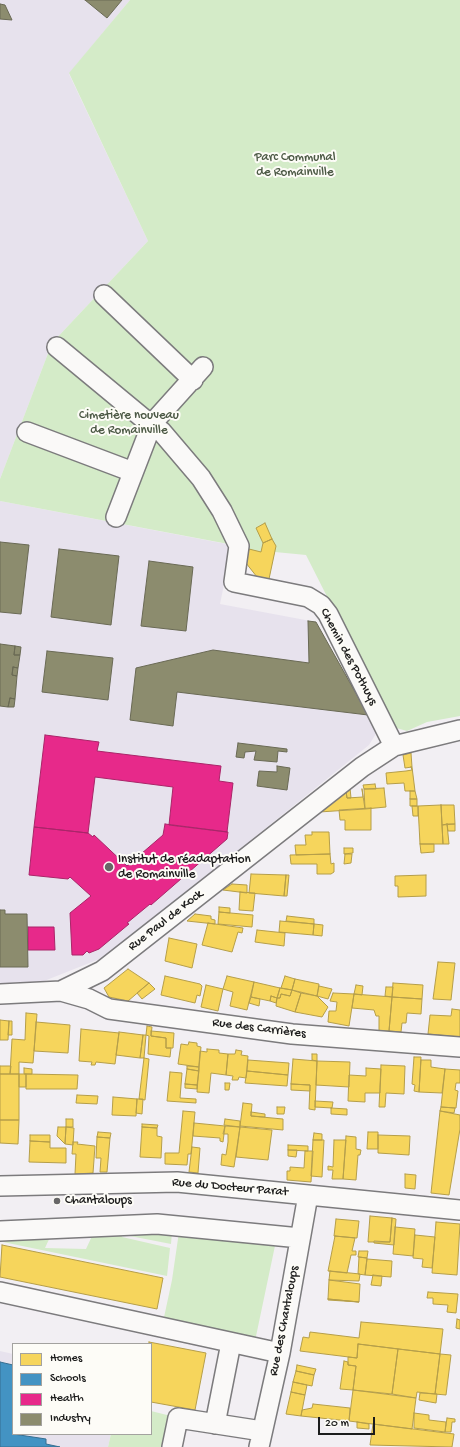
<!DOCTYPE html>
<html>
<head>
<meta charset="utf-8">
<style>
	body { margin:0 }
	#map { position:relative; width:460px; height:1447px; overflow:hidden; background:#f2eff3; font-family:"Gochi Hand",sans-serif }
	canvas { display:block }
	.legend { position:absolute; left:12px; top:1343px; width:140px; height:92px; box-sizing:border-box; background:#fdfcf7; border:1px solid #a3a29f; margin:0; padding:5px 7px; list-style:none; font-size:12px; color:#1c1c1c }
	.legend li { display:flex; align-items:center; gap:8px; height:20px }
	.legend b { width:20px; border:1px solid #a3a29f }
	.scale { position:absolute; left:318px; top:1417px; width:57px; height:18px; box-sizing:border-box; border:2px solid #1c1c1c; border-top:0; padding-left:5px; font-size:12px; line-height:14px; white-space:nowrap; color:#1c1c1c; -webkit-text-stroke:3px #fdfcf7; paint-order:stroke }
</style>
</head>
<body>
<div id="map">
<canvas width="460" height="1447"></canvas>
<ul class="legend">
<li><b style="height:11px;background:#f6d55c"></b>Homes</li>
<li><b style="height:11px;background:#4393c3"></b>Schools</li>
<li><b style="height:11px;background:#e7298a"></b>Health</li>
<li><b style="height:11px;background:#8c8c6e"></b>Industry</li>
</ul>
<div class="scale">20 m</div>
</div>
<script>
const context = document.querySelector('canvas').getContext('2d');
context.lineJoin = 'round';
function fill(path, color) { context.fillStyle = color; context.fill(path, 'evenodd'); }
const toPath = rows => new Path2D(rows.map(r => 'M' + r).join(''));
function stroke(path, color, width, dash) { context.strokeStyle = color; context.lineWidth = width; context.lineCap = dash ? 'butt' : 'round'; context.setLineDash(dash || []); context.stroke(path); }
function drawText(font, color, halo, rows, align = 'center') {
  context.font = font + ' "Gochi Hand",sans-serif'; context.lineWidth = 4; context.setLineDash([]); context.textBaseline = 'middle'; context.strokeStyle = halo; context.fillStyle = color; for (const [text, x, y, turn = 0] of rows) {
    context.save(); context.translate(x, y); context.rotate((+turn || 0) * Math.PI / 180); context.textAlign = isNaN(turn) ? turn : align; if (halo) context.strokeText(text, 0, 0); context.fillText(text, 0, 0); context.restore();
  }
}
const built = toPath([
	[0,0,130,0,69,74,148,241,52,343,0,479],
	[0,501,232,545,220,604,316,622,377,732,369,745,107,956,29,987,0,987],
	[0,1351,13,1354,13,1434,111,1434,108,1447,0,1447]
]);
const green = toPath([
	[130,0,460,0,460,716,427,722,407,731,393,727,306,555,275,552,269,579,257,577,246,563,249,549,239,546,0,501,0,479,52,343,148,241,69,73],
	[121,1232,122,1237,170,1248,167,1276,3,1242,5,1237,51,1235,45,1248,86,1249,93,1234],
	[172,1232,171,1244,125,1235],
	[179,1232,276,1241,255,1341,163,1322,172,1280],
	[151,1411,171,1416,165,1447,108,1447,111,1434,151,1434]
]);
const homes = toPath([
	[265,523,272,539,263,543,256,528,265,523],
	[272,539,276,546,269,579,257,577,246,563,249,549,261,552,263,543,272,539],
	[411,753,412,767,405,768,403,755,411,753],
	[411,767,412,767,415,791,405,791,404,783,387,784,386,773,406,771,412,770,411,767],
	[375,784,376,789,364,789,363,785,375,784],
	[350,788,351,798,347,798,346,791,350,788],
	[384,788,386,807,365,809,364,789,384,788],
	[362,789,365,809,319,812,346,791,347,798,363,797,362,789],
	[410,791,415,791,417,799,410,799,410,791],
	[410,799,417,799,417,806,410,806,410,799],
	[441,805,443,844,420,844,418,806,441,805],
	[441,805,454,805,455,824,442,825,441,805],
	[412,806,418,806,418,816,413,816,412,806],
	[371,808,371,830,345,830,345,820,340,820,339,810,371,808],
	[447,824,455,824,455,831,448,831,447,824],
	[447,824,449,844,443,844,442,825,447,824],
	[312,832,329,832,330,854,296,855,295,845,306,845,305,835,312,835,312,832],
	[420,844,434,844,434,852,421,853,420,844],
	[344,848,353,848,353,853,344,854,344,848],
	[330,854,331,864,334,863,334,872,331,874,317,874,317,864,291,864,290,855,330,854],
	[345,854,352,854,351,863,344,864,345,854],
	[251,874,286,875,284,896,249,893,251,874],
	[286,875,289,875,287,896,284,896,286,875],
	[426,875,426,896,398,897,398,886,395,886,395,876,426,875],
	[232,884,247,885,247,893,223,890,232,884],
	[240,892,255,893,253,911,239,910,240,892],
	[219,907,230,908,230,913,219,912,219,907],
	[219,912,253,915,252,927,218,924,219,912],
	[195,914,211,916,211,919,215,920,215,924,187,921,195,914],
	[287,916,314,919,314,924,286,921,287,916],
	[280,921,314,924,313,935,279,932,280,921],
	[208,923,243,928,242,933,238,932,232,952,202,945,208,923],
	[314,924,323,925,322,936,313,935,314,924],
	[257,930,285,933,284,946,255,942,257,930],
	[169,938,197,944,192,968,165,961,169,938],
	[438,962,455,963,451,1000,433,999,438,962],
	[128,969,149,983,128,1001,109,997,104,988,128,969],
	[165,976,200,984,202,986,200,996,197,995,195,1003,161,995,165,976],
	[227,976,254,982,247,1010,230,1006,233,992,223,989,227,976],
	[285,976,295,979,292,990,281,988,285,976],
	[295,979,319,984,317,996,292,990,295,979],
	[254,982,280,988,277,998,271,996,270,1001,251,997,254,982],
	[149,983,155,989,142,999,137,993,149,983],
	[393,983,423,985,422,999,392,997,393,983],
	[206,985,223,989,218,1011,201,1007,206,985],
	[356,985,363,986,362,995,354,994,356,985],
	[319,986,332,989,328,999,317,996,319,986],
	[386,987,393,987,392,997,385,996,386,987],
	[280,988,292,990,290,996,281,994,280,998,277,998,280,988],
	[292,990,301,993,295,1012,276,1006,277,998,280,998,281,994,290,996,292,990],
	[301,993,317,996,328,1007,322,1017,295,1012,301,993],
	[333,993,354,994,349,1026,328,1022,329,1011,336,1011,337,1002,330,1001,333,993],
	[354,994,392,997,389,1031,379,1031,379,1016,376,1016,374,1010,352,1008,354,994],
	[271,996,277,998,276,1003,270,1001,271,996],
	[251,997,260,999,259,1006,249,1003,251,997],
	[392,997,422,999,421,1014,407,1013,406,1023,402,1023,401,1032,389,1031,392,997],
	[452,1009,460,1010,460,1037,428,1034,430,1015,451,1016,452,1009],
	[26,1013,37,1014,33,1063,19,1062,19,1074,10,1074,12,1039,25,1040,26,1013],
	[0,1020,9,1021,8,1040,0,1040,0,1020],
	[9,1021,12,1021,12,1035,8,1035,9,1021],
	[36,1022,70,1025,68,1053,34,1051,36,1022],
	[147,1026,152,1027,151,1036,166,1038,166,1048,171,1048,170,1057,148,1054,149,1036,146,1035,147,1026],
	[81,1029,119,1033,115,1064,96,1062,95,1065,91,1065,92,1062,79,1061,81,1029],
	[151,1031,174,1033,173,1048,166,1048,166,1038,151,1036,151,1031],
	[119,1032,143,1035,140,1058,116,1055,119,1032],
	[143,1035,146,1035,144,1058,140,1058,143,1035],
	[189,1042,197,1043,197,1046,201,1047,199,1067,178,1064,181,1044,188,1045,189,1042],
	[207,1049,219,1050,219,1053,228,1054,226,1075,211,1073,209,1093,197,1092,200,1051,207,1052,207,1049],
	[236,1050,242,1051,241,1055,248,1056,246,1078,239,1077,238,1080,232,1080,233,1076,226,1075,228,1054,235,1054,236,1050],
	[312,1054,317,1054,317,1061,312,1060,312,1054],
	[414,1057,421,1057,419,1092,414,1091,415,1085,412,1084,414,1057],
	[144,1058,149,1059,145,1100,139,1099,144,1058],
	[293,1059,317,1061,315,1110,309,1109,310,1085,291,1084,293,1059],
	[248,1060,289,1063,288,1075,247,1071,248,1060],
	[421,1060,431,1060,431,1067,445,1069,442,1093,419,1092,421,1060],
	[317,1061,350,1062,349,1087,316,1085,317,1061],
	[381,1065,405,1066,404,1094,386,1093,385,1107,379,1107,381,1065],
	[0,1066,11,1066,10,1074,0,1074,0,1066],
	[187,1066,199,1067,199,1071,187,1069,187,1066],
	[24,1068,32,1069,32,1074,24,1074,24,1068],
	[366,1068,381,1069,380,1093,365,1093,365,1102,348,1101,349,1075,366,1076,366,1068],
	[187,1069,199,1071,197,1085,185,1084,187,1069],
	[445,1069,460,1070,460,1083,456,1083,455,1090,458,1091,456,1108,441,1107,445,1069],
	[247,1071,288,1075,287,1086,245,1083,247,1071],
	[170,1072,182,1073,180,1098,196,1099,196,1103,167,1101,170,1072],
	[0,1074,19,1074,19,1120,0,1120,0,1074],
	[19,1074,26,1074,26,1087,19,1087,19,1074],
	[26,1074,78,1075,77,1089,26,1089,26,1074],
	[225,1083,230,1083,229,1090,225,1090,225,1083],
	[185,1084,197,1085,197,1089,185,1088,185,1084],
	[291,1084,310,1085,310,1091,291,1090,291,1084],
	[77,1095,98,1096,97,1104,76,1103,77,1095],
	[113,1097,137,1099,136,1116,112,1115,113,1097],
	[137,1099,143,1099,142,1114,136,1113,137,1099],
	[315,1101,333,1102,332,1108,315,1107,315,1101],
	[243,1103,252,1104,251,1116,283,1119,283,1130,240,1126,243,1103],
	[277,1107,285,1107,284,1114,277,1114,277,1107],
	[441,1107,455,1108,454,1113,440,1111,441,1107],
	[331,1108,347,1109,347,1115,331,1114,331,1108],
	[183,1111,195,1112,191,1154,188,1154,187,1165,165,1164,165,1153,179,1153,183,1111],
	[440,1111,460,1115,460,1129,449,1195,431,1193,440,1111],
	[251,1112,265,1114,265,1117,251,1116,251,1112],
	[66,1119,73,1119,73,1127,66,1127,66,1119],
	[225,1119,240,1121,240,1127,224,1125,225,1119],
	[0,1120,19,1120,18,1144,0,1143,0,1120],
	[194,1123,225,1126,223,1142,220,1141,220,1138,193,1136,194,1123],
	[142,1124,158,1125,157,1128,142,1127,142,1124],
	[225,1126,240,1127,234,1167,221,1165,222,1154,226,1155,228,1142,228,1134,223,1134,225,1126],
	[58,1127,66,1127,65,1144,57,1136,58,1127],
	[66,1127,74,1128,73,1145,65,1144,66,1127],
	[142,1127,157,1128,157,1136,162,1137,161,1158,140,1157,142,1127],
	[240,1127,272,1130,268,1160,236,1157,240,1127],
	[98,1132,111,1133,110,1138,97,1137,98,1132],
	[368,1132,378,1132,378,1149,367,1149,368,1132],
	[314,1133,322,1134,322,1140,313,1140,314,1133],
	[30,1135,50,1135,50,1142,30,1141,30,1135],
	[378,1135,410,1136,409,1155,378,1153,378,1135],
	[346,1136,356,1137,356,1149,361,1150,360,1155,358,1155,356,1180,343,1179,346,1136],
	[97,1137,110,1138,107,1172,100,1172,101,1158,96,1158,97,1137],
	[313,1140,324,1140,322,1177,311,1176,313,1140],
	[334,1140,346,1140,343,1179,332,1179,333,1170,328,1170,328,1166,333,1167,334,1140],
	[30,1141,50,1142,50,1148,66,1148,66,1163,29,1162,30,1141],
	[73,1142,78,1142,77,1144,95,1146,93,1173,75,1174,76,1154,72,1154,73,1142],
	[288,1145,308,1146,308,1151,288,1150,288,1145],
	[192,1147,200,1148,198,1173,189,1172,192,1147],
	[288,1150,297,1150,296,1157,288,1156,288,1150],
	[305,1151,313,1151,311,1182,287,1180,287,1171,290,1171,290,1167,304,1168,305,1151],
	[405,1174,416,1175,415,1189,405,1188,405,1174],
	[370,1216,392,1218,390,1242,368,1242,370,1216],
	[392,1218,396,1219,394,1245,374,1243,374,1241,390,1242,392,1218],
	[336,1219,359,1221,357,1238,334,1236,336,1219],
	[436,1222,460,1224,457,1275,432,1273,436,1222],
	[395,1227,415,1229,413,1256,393,1254,395,1227],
	[415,1235,435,1237,432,1268,422,1267,423,1259,413,1258,415,1235],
	[335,1236,355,1238,352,1251,356,1251,356,1255,351,1255,347,1273,328,1271,335,1236],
	[2,1245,163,1278,157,1309,0,1277,2,1245],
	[359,1251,368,1251,367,1258,358,1257,359,1251],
	[359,1257,367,1258,365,1275,358,1274,359,1257],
	[367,1259,392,1261,391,1277,365,1275,367,1259],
	[330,1271,360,1274,359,1281,329,1280,330,1271],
	[373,1275,382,1276,381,1286,371,1285,373,1275],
	[329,1280,360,1284,359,1302,328,1299,329,1280],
	[428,1292,458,1294,456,1313,447,1312,448,1305,433,1304,433,1298,427,1298,428,1292],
	[328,1299,359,1302,328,1300,328,1299],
	[457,1319,460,1320,460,1329,456,1328,457,1319],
	[361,1322,443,1329,440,1354,358,1344,357,1358,300,1351,303,1337,309,1338,310,1332,359,1338,361,1322],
	[149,1342,206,1353,195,1410,151,1402,151,1344,149,1344,149,1342],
	[358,1344,398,1349,392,1394,353,1390,356,1366,348,1365,348,1357,357,1358,358,1344],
	[398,1349,440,1354,435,1394,417,1392,416,1398,392,1394,398,1349],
	[440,1354,451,1355,446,1395,435,1394,440,1354],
	[344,1361,348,1362,348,1365,356,1366,353,1390,340,1389,344,1361],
	[297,1365,316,1369,314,1375,296,1371,297,1365],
	[296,1371,314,1375,312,1386,293,1382,296,1371],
	[293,1382,307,1385,305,1395,291,1392,293,1382],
	[353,1390,416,1398,412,1429,349,1421,353,1390],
	[291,1392,305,1395,301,1416,286,1414,291,1392],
	[420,1393,437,1394,436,1403,419,1400,420,1393],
	[313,1404,350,1408,349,1421,301,1416,302,1410,312,1408,313,1404],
	[414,1413,429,1415,429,1420,446,1422,445,1432,414,1428,414,1413],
	[447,1418,455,1419,455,1422,452,1422,451,1432,445,1432,447,1418],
	[357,1422,369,1424,369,1429,357,1428,357,1422],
	[373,1424,454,1434,452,1447,370,1445,373,1424]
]);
const schools = toPath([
	[0,1362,13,1365,13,1434,46,1439,46,1444,60,1447,0,1447,0,1362]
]);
const health = toPath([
	[45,735,99,742,97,751,221,766,219,781,233,783,227,832,169,825,173,787,95,777,88,833,34,827,45,735],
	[165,824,228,832,227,839,151,905,150,904,127,923,129,924,99,949,89,953,87,951,83,955,72,955,70,913,91,896,70,877,68,879,29,875,34,827,88,833,93,837,94,835,127,866,163,835,165,824],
	[28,927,54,927,55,950,28,950,28,927]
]);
const industry = toPath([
	[85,0,122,0,107,18,85,0],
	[0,4,5,5,12,20,0,19,0,4],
	[0,542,29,545,21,614,0,612,0,542],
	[59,549,119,556,111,625,51,617,59,549],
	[149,561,193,567,186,631,141,626,149,561],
	[308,621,316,622,368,715,177,692,173,726,130,720,136,668,213,650,309,663,308,621],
	[0,644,15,646,14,655,20,655,18,668,13,667,12,675,17,676,15,699,10,698,8,707,0,706,0,644],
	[15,646,21,647,20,655,14,655,15,646],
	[47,651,113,658,108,700,42,692,47,651],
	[13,667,18,668,17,676,12,675,13,667],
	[10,698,15,699,14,707,8,707,10,698],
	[238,743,287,749,287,752,278,751,277,762,254,760,256,751,245,752,244,758,236,757,238,743],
	[277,766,290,768,287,790,257,786,259,771,277,772,277,766],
	[0,910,5,910,5,914,27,914,28,967,0,967,0,910]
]);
const minor = toPath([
	[104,295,193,380],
	[57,347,144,419],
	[158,417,203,367],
	[161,431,201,478,222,511,239,546,234,582,308,597,321,605,328,614,394,746],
	[27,432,133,472],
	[116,517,148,434],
	[61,991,89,999,109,1009,292,1034,460,1047],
	[0,994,61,991,102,971,362,767,394,746,460,730],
	[0,1186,177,1182,460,1210],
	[0,1231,157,1224,300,1238],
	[0,1292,280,1353],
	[215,1424,231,1343],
	[172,1447,178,1418,262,1431],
	[259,1447,280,1353,308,1195]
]);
const markers = [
	[109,867,5,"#676667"],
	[57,1201,4,"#676667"]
];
const parkNames = [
	["Parc Communal",295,158],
	["de Romainville",295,173],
	["Cimetière nouveau",129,416],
	["de Romainville",129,431]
];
const streetNames = [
	["Chemin des Pothuys",348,657,62],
	["Rue Paul de Kock",166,921,-38],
	["Rue des Carrières",259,1029,7],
	["Rue du Docteur Parat",230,1188,5],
	["Rue des Chantaloups",285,1321,-79]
];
const poiNames = [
	["Institut de réadaptation",118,860],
	["de Romainville",118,875],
	["Chantaloups",65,1201]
];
fill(built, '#e7e2ed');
fill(green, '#d4ebc8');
fill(homes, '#f6d55c');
stroke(homes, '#b59e49', 1);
fill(schools, '#4393c3');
stroke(schools, '#376f91', 1);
fill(health, '#e7298a');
stroke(health, '#aa2569', 1);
fill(industry, '#8c8c6e');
stroke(industry, '#6a6a55', 1);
stroke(minor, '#7c7b7d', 22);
stroke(minor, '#faf9f8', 19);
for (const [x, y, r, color] of markers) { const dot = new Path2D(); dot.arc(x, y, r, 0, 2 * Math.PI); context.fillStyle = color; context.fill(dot); stroke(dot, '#fdfcf7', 1.5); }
drawText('13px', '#4c5945', '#fdfcf7', parkNames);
drawText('13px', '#1c1c1c', '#fdfcf7', streetNames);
drawText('13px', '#1c1c1c', '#fdfcf7', poiNames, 'left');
</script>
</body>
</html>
